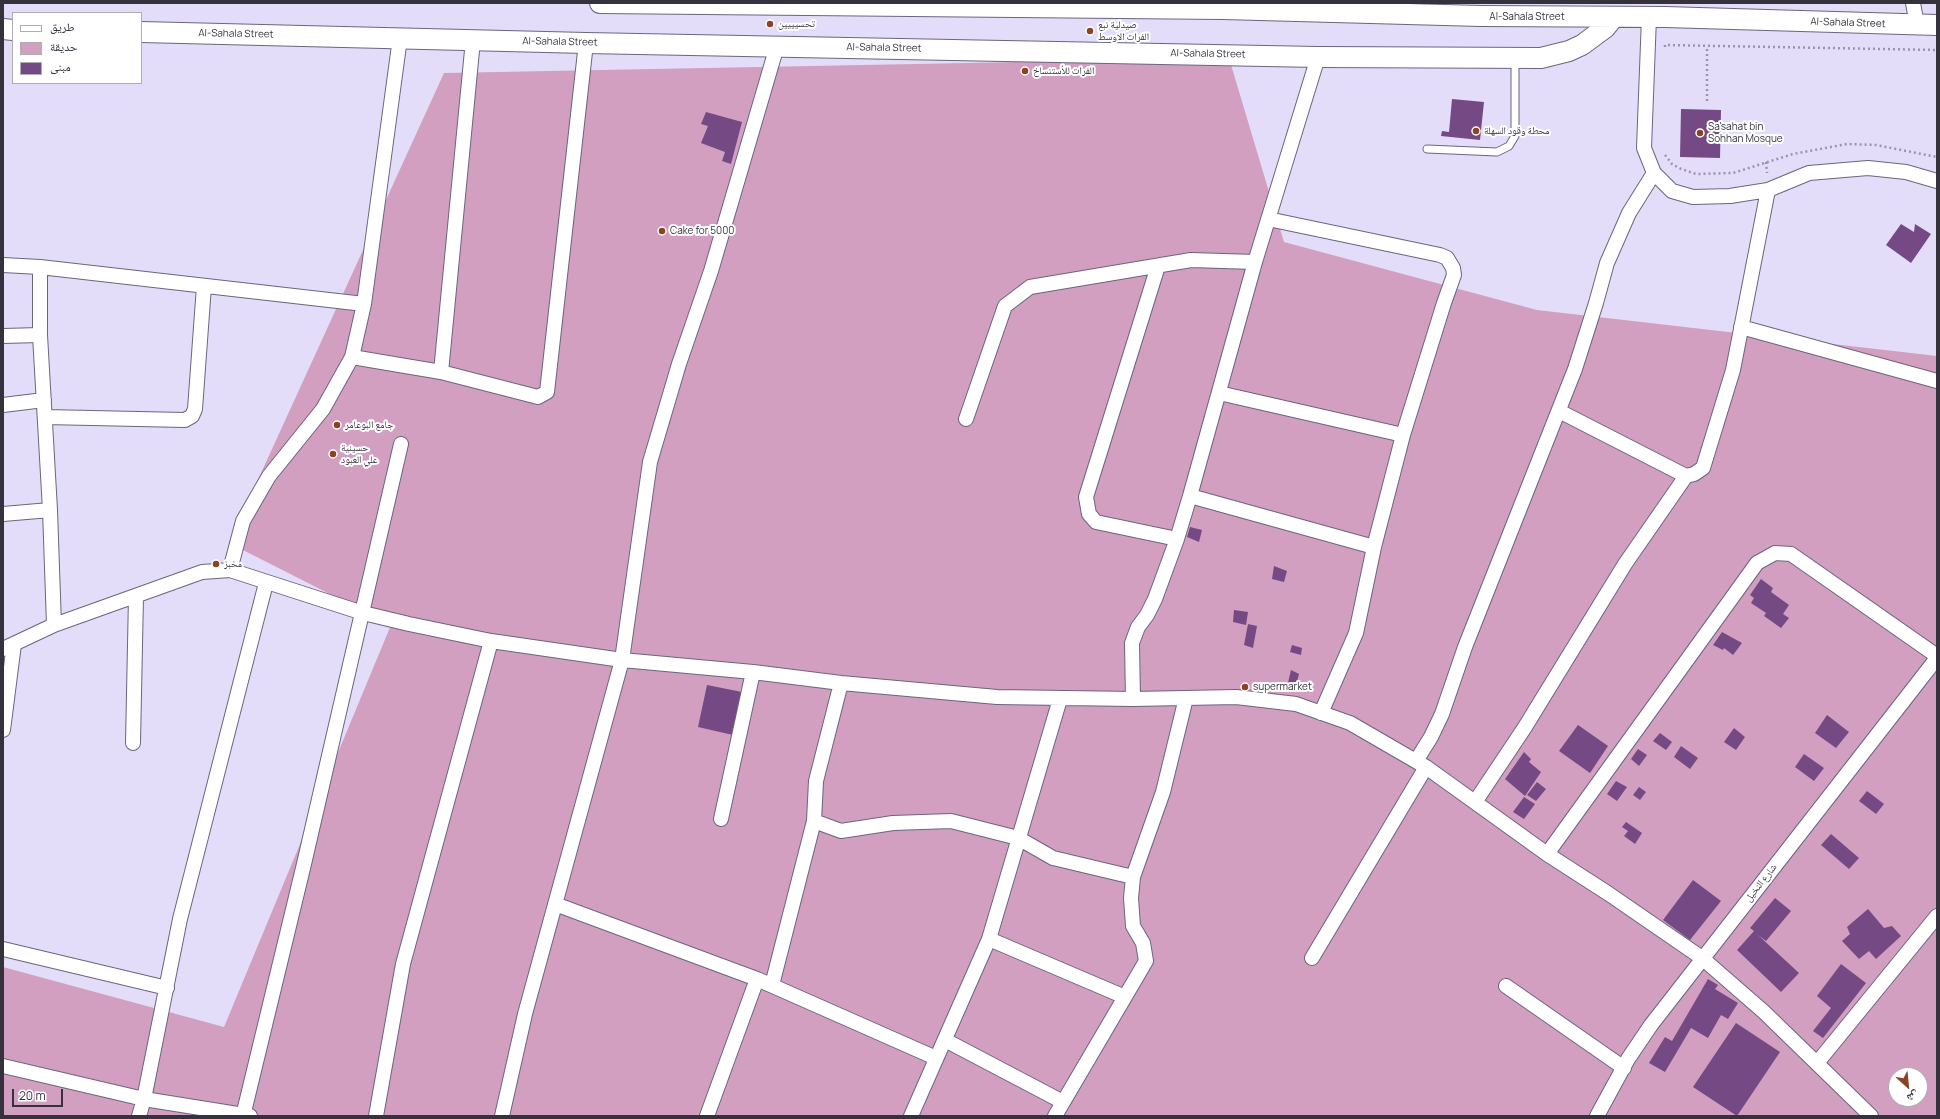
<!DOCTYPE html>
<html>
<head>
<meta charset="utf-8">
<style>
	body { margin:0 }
	#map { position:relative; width:1940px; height:1119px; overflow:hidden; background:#e4ddfa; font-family:Manrope,"Noto Naskh Arabic",sans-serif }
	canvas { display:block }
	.frame { position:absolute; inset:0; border:4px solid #35323e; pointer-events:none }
	.legend { position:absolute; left:12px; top:12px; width:130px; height:72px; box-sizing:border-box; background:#fff; border:1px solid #aeadb2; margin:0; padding:5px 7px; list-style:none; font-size:12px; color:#35323e }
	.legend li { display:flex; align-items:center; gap:8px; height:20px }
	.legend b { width:20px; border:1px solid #aeadb2 }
	.north { position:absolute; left:1888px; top:1067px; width:40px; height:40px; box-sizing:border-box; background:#fff; border:1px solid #aeadb2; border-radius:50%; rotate:153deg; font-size:11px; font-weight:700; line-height:16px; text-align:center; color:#35323e }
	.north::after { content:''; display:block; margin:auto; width:14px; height:18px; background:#8b4322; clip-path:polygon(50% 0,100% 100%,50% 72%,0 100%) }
	.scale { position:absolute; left:12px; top:1089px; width:51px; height:18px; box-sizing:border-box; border:2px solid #35323e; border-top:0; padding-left:5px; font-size:12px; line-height:14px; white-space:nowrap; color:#35323e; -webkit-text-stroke:3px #fff; paint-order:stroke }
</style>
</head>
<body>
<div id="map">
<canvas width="1940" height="1119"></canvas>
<div class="frame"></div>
<ul class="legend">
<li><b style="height:5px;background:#fff"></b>طريق</li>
<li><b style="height:11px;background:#d29fc1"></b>حديقة</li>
<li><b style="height:11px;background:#754984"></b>مبنى</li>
</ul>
<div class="north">ش</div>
<div class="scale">20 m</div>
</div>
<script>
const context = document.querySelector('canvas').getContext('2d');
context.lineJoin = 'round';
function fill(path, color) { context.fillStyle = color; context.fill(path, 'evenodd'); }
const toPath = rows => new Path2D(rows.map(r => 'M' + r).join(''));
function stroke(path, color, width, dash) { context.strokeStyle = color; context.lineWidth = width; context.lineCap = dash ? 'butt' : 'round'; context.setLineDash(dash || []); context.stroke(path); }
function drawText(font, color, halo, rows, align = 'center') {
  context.font = font + ' Manrope,"Noto Naskh Arabic",sans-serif'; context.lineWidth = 4; context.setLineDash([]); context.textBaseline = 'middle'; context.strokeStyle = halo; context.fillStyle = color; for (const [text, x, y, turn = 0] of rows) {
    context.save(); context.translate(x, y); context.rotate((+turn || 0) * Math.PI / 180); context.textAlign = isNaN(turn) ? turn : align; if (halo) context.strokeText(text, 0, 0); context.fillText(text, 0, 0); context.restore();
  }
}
const green = toPath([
	[1229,58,1284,242,1537,310,1937,356,1937,1116,3,1116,3,967,224,1027,391,625,229,543,444,73],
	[1896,1075,1920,1075,1920,1099,1896,1099]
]);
const building = toPath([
	[1452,99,1484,102,1480,140,1441,136,1442,131,1449,132],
	[1681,109,1721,110,1720,158,1680,157],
	[706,112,742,122,731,164,722,161,725,152,701,143,708,126,701,124],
	[1901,224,1914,232,1915,224,1931,234,1911,263,1886,245],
	[1190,527,1202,530,1199,542,1187,537],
	[1274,566,1287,571,1284,582,1272,579],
	[1761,579,1773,588,1771,592,1789,605,1783,614,1789,618,1781,628,1764,616,1766,613,1751,603,1754,598,1750,595],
	[1234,610,1248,612,1246,625,1233,622],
	[1248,624,1257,626,1253,648,1244,645],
	[1722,632,1742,643,1733,655,1724,648,1723,650,1713,645],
	[1292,645,1302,648,1301,655,1290,652],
	[1291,670,1299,674,1295,689,1287,687],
	[707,685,742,692,733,735,698,727],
	[1827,715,1849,732,1836,748,1815,733],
	[1578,725,1608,746,1590,773,1559,751],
	[1734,728,1745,737,1736,750,1724,742],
	[1660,733,1672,742,1666,750,1653,741],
	[1681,746,1698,758,1690,769,1674,757],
	[1638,749,1647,755,1639,766,1631,759],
	[1524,752,1531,759,1529,762,1541,772,1525,796,1505,779],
	[1804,754,1824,768,1814,781,1795,767],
	[1616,781,1627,787,1617,801,1607,794],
	[1537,782,1546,789,1536,801,1527,795],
	[1639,787,1646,792,1640,800,1633,795],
	[1867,791,1884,804,1876,814,1859,801],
	[1524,797,1535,804,1524,819,1513,812],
	[1626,822,1642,833,1635,844,1624,836,1628,831,1622,827],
	[1831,834,1859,858,1849,869,1821,845],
	[1693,880,1721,901,1690,940,1663,920],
	[1775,898,1791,911,1766,941,1758,935,1799,973,1781,992,1737,950,1754,931,1750,928],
	[1868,909,1884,928,1892,926,1901,936,1876,959,1869,951,1859,959,1842,941,1850,934,1847,927],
	[1841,964,1866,983,1823,1038,1813,1031,1831,1008,1817,996],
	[1708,979,1718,985,1715,989,1738,1003,1728,1019,1721,1015,1708,1038,1691,1028,1665,1072,1649,1063,1665,1037,1672,1041],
	[1736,1023,1780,1052,1737,1116,1693,1087]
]);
const path = toPath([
	[1665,47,1665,45,1937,50],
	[1707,101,1707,46],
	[1665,155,1672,164,1681,169,1696,174,1733,173,1793,154,1847,144,1876,145,1937,157],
	[1766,162,1767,173]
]);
const service = toPath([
	[1427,149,1497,152,1509,146,1515,136,1515,59]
]);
const minor = toPath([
	[1913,3,1917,25],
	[1649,17,1644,148,1654,173,1672,191,1693,197,1730,196,1768,190,1809,173,1868,168,1906,172,1937,181],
	[1268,219,1440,255,1447,258,1453,268,1454,275,1444,303,1403,435,1374,547,1356,633,1321,713],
	[3,265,40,267,364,304],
	[1158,266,1086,497,1089,514,1096,522,1177,539],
	[40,267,40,335,50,510,54,625],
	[1741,327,1937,381],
	[3,336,40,335],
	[352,357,441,372,538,397,547,392,586,43],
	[441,372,473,40],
	[1219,393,1403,435],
	[3,405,44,400],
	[1559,411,1686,476,1694,474,1703,468,1733,370,1768,190],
	[45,417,185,420,192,416,195,409,204,286],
	[966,419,1005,306,1030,287,1191,260,1255,262],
	[1190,496,1374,547],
	[3,514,50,510],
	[230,570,243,521,269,476,323,409,352,357,364,304,400,38],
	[3,649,54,625,202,572,230,570,363,613,409,624,491,641,622,660,753,672,841,683,997,697,1133,699,1236,697,1296,704,1350,723,1426,767,1547,854,1609,894,1702,958,1764,1012,1871,1116],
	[841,683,816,781,814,821,841,831,893,823,951,821,1018,838,1053,858,1133,877,1163,792,1186,698],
	[1133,699,1132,643,1138,627,1147,615,1155,599,1177,539,1190,496,1255,262,1318,57],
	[3,730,14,644],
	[133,743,136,596],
	[1416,761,1431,737,1442,714,1465,647,1575,369,1596,303,1607,263,1629,213,1654,173],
	[1475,802,1525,727,1625,564,1686,476],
	[721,819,753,672],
	[1547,854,1757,563,1775,553,1791,554,1937,656],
	[555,904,757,979,936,1058],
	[989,939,1125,997],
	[3,949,167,988],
	[1312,958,1426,767],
	[772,985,814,821],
	[1506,986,1624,1068],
	[945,1040,1063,1102],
	[1817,1063,1937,916],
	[3,1066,144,1099,250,1116],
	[139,1116,144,1099,180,919,266,583],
	[243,1116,304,864,401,444],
	[376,1116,403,964,491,641],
	[502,1116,525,1014,622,660,650,462,679,364,711,271,777,46],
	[707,1116,757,979],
	[911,1116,989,939,1060,699],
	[1055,1116,1146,961,1143,943,1133,926,1131,898,1133,877],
	[1597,1116,1628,1059,1651,1025,1937,658]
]);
const secondary = toPath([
	[600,3,1223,9,1481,16,1665,17,1937,25],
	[3,29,13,30],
	[141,32,586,43,1318,57,1541,58,1569,51,1582,45,1605,28,1614,17]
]);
const markers = [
	[770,24,4,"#8b4322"],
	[1090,31,4,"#8b4322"],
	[1025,71,4,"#8b4322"],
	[1476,131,4,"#8b4322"],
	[1700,133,4,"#8b4322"],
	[662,231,4,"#8b4322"],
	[337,425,4,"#8b4322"],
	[333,454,4,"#8b4322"],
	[216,564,4,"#8b4322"],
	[1245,687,4,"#8b4322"]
];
const streetNames = [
	["Al-Sahala Street",1527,17],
	["Al-Sahala Street",1848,23,2],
	["Al-Sahala Street",236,34,1],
	["Al-Sahala Street",560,42,1],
	["Al-Sahala Street",884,48,1],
	["Al-Sahala Street",1208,54,1],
	["شارع النخيل",1761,883,-52]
];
const poiNames = [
	["تحسيييين",778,24],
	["صيدلية نبع",1098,25],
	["الفرات الاوسط",1098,37],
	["الفرات للأستنساخ",1033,71],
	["Sa'sahat bin",1708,127],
	["Sohhan Mosque",1708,139],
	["محطة وقود السهلة",1484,131],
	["Cake for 5000",670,231],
	["جامع البوعامر",345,425],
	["حسينية",341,448],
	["علي العبود",341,460],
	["مخبز",224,564],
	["supermarket",1253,687]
];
fill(green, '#d29fc1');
fill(building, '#754984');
stroke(service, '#6b657f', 9);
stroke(minor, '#6b657f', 16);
stroke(secondary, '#6b657f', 22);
stroke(path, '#9a94aa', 2.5, [2, 3]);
stroke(service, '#fff', 7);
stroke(minor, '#fff', 14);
stroke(secondary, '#fff', 20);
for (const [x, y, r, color] of markers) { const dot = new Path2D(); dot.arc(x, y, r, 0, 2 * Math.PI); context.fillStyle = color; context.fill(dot); stroke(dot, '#fff', 1.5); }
drawText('10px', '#35323e', '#fff', streetNames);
drawText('10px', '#35323e', '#fff', poiNames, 'left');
</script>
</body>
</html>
